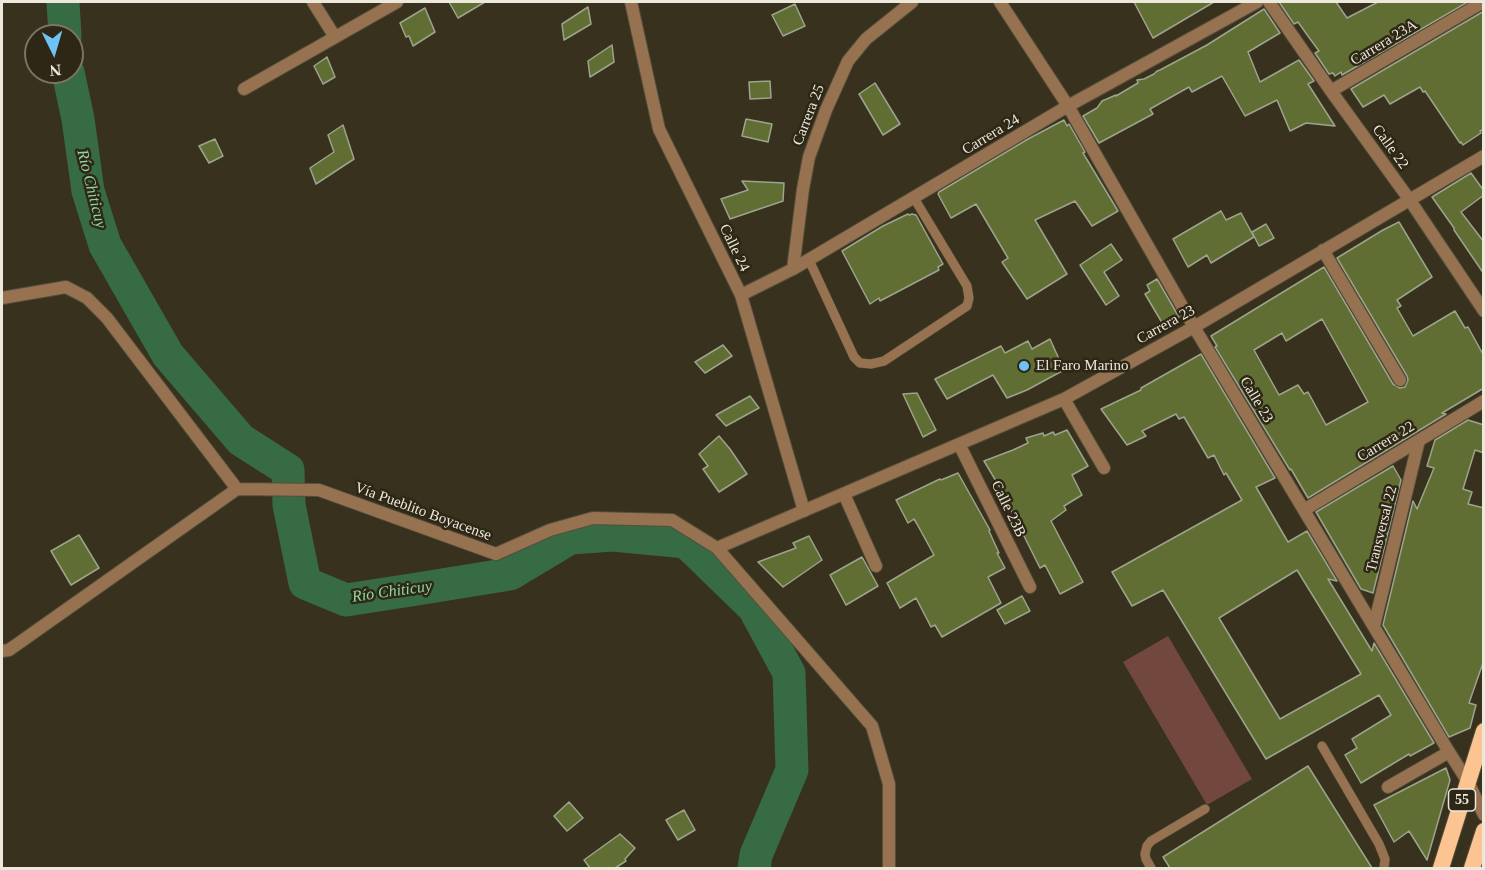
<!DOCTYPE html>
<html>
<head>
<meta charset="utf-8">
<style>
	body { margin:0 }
	#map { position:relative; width:1485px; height:870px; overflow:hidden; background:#38311e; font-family:"Times New Roman",serif }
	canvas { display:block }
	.frame { position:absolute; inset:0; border:3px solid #ece8dc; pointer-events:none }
	.north { position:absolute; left:24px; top:24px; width:60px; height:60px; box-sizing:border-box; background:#2e2715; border:2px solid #7a7465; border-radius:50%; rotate:175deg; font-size:16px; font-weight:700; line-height:24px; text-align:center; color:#ece8dc }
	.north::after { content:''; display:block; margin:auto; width:21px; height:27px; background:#6fc2f4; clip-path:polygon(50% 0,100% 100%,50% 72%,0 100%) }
</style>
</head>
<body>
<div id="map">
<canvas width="1485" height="870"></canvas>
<div class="frame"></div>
<div class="north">N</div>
</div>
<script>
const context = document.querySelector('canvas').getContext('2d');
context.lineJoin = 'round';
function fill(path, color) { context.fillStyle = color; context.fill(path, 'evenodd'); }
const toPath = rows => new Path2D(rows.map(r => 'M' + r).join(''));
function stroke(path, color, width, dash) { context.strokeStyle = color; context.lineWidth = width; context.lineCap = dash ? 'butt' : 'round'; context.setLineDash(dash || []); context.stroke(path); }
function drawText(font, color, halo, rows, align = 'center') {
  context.font = font + ' "Times New Roman",serif'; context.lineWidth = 5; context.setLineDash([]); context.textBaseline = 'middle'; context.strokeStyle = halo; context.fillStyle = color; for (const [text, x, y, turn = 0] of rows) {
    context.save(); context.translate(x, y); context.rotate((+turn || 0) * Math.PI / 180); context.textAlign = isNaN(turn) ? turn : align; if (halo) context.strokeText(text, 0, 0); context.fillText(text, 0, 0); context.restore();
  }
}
const green = toPath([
	[1168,636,1252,779,1207,805,1123,662]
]);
const river = toPath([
	[63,2,65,36],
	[68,72,78,119,88,191,105,245,168,355,241,440,288,470,289,505,305,583,346,600,411,590,510,574,570,538,613,535,686,542,754,608,789,673,792,770,756,855,754,868]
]);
const building = toPath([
	[449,2,485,2,458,18,449,2],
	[1134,2,1214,2,1153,38,1134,2],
	[1279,2,1336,2,1347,18,1378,2,1468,2,1342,75,1341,72,1335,76,1333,73,1329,74,1315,53,1319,51,1308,36,1298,22,1294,24,1279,2],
	[795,4,805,26,783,36,772,15,795,4],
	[588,7,591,24,564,40,562,24,588,7],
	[425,8,435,32,413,46,409,36,406,37,400,23,425,8],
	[1264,9,1280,33,1248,52,1260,82,1299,60,1314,81,1308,84,1335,126,1306,123,1290,131,1277,100,1245,116,1222,76,1192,92,1189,87,1150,109,1153,114,1099,143,1083,116,1097,108,1102,101,1116,95,1116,96,1138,83,1137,80,1144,79,1154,74,1157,71,1160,70,1207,45,1264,9],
	[1484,11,1484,129,1480,131,1481,133,1463,145,1461,142,1460,143,1425,91,1423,92,1420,87,1390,104,1384,95,1363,107,1351,89,1484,11],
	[612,45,614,62,590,77,588,61,612,45],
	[327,57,335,77,323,84,314,66,327,57],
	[770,81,771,98,750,99,749,82,770,81],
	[875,83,900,124,883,135,859,94,875,83],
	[746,119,772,124,768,142,742,136,746,119],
	[1064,120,1067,126,1069,124,1085,152,1083,153,1118,211,1092,226,1075,201,1035,220,1067,274,1027,299,1002,262,1008,258,976,204,951,218,938,194,939,192,1028,139,1064,120],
	[343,125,354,159,316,184,310,168,334,152,328,135,343,125],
	[215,139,223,156,209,163,199,146,215,139],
	[1471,173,1484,191,1484,195,1461,212,1484,242,1484,274,1454,230,1454,228,1432,197,1471,173],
	[742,181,784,183,783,201,730,219,721,199,748,190,742,181],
	[1221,211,1226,220,1241,213,1254,237,1211,263,1207,255,1188,267,1173,239,1221,211],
	[908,214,909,215,912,214,916,215,943,264,938,267,939,270,880,301,879,298,870,304,842,251,883,226,908,214],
	[1399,222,1432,277,1397,300,1401,306,1397,308,1413,336,1455,311,1465,328,1468,327,1484,356,1484,388,1442,413,1446,414,1308,498,1291,469,1290,470,1215,347,1217,346,1211,336,1324,267,1393,384,1400,388,1405,387,1408,380,1407,376,1337,258,1383,230,1399,222],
	[1322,319,1368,402,1326,425,1308,392,1304,394,1298,385,1279,395,1254,350,1282,333,1286,341,1322,319],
	[1266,224,1274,238,1259,246,1252,232,1266,224],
	[1111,244,1122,260,1104,272,1119,296,1106,305,1080,265,1111,244],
	[1157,279,1179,317,1164,326,1145,294,1150,291,1147,285,1157,279],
	[1050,339,1064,370,1027,390,1007,398,993,375,947,399,935,379,1001,346,1005,353,1028,341,1032,349,1050,339],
	[723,345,732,356,705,373,695,362,723,345],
	[1201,354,1275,478,1256,487,1288,542,1307,531,1337,581,1328,579,1372,651,1374,643,1434,743,1410,756,1409,754,1361,783,1345,755,1357,748,1352,739,1391,715,1379,695,1266,759,1163,590,1132,606,1112,572,1242,500,1226,473,1224,475,1214,455,1208,458,1184,417,1179,419,1176,414,1142,431,1146,436,1127,445,1101,409,1141,390,1141,388,1201,354],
	[1297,570,1361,674,1280,719,1219,618,1297,570],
	[917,393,936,430,923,437,903,394,917,393],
	[750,396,759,408,726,426,716,415,750,396],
	[1468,420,1484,425,1484,453,1475,450,1463,489,1472,492,1468,504,1484,508,1484,660,1469,703,1476,705,1470,728,1449,737,1383,625,1413,501,1417,509,1434,468,1427,466,1435,440,1468,420],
	[1067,430,1088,466,1072,475,1082,495,1064,506,1066,510,1051,521,1083,582,1060,594,1045,565,1040,568,999,486,984,461,1013,450,1028,443,1026,438,1043,433,1044,436,1053,432,1055,435,1067,430],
	[719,436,730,449,747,474,719,492,703,469,708,466,699,454,719,436],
	[1393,466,1401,480,1373,593,1361,589,1316,512,1393,466],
	[958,473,990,530,989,531,999,553,997,553,1005,568,988,577,1001,603,942,637,935,625,931,627,916,598,900,608,887,583,934,555,917,524,914,519,908,523,896,500,940,479,941,480,958,473],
	[79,535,99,568,71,585,51,551,79,535],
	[809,536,822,560,783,587,758,562,796,548,793,543,809,536],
	[862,557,878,586,846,605,830,575,862,557],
	[1022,596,1030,611,1005,624,997,610,1022,596],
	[1308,766,1372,868,1170,868,1163,857,1308,766],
	[1446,768,1450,780,1427,860,1409,831,1394,842,1374,805,1446,768],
	[569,802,583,818,567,831,554,816,569,802],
	[684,810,695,830,678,840,666,820,684,810],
	[620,834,635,848,625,859,626,861,615,868,590,868,584,860,620,834]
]);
const service = toPath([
	[809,260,854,357,860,363,871,364,884,361,967,306,969,298,967,286,914,198],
	[1322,746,1379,844,1385,859,1384,868],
	[1151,868,1146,859,1145,854,1147,846,1151,841,1205,809]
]);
const minor = toPath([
	[313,2,335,37],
	[631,2,659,129,741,295,804,511],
	[1000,2,1068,106,1194,327,1449,752,1468,782,1484,815],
	[1269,2,1331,91,1409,199,1484,311],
	[244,89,397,2],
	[1331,91,1483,2],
	[1323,250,1400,380],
	[793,269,803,189,809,157,826,110,848,61,866,39,912,2],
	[741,295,793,269,1068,106,1257,2],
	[2,298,66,287,87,298,107,318,237,489],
	[1064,399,1104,468],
	[959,444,1030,587],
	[237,489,319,490,496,554,550,530,593,518,672,520,717,548,872,726,889,784,889,868],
	[844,494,876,566],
	[1304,510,1484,401],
	[717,548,1064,399,1194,327,1484,156],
	[1374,626,1419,440],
	[2,651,9,650,237,489],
	[1388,787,1449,752]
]);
const trunk = toPath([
	[1441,868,1484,731],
	[1472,868,1484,831]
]);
const markers = [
	[1024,366,6,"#6fc2f4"]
];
const shields = [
	[1462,800,27]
];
const shieldNames = [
	["55",1462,800]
];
const streetNames = [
	["Carrera 23A",1384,43,-31],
	["Carrera 25",809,115,-69],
	["Carrera 24",991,135,-31],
	["Calle 22",1390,147,54],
	["Calle 24",734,248,64],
	["Carrera 23",1166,325,-29],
	["Calle 23",1256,400,59],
	["Carrera 22",1386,442,-31],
	["Calle 23B",1008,509,64],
	["Vía Pueblito Boyacense",423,512,20],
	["Transversal 22",1382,529,-76]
];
const poiNames = [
	["El Faro Marino",1036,366]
];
const waterNames = [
	["Río Chiticuy",91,189,76],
	["Río Chiticuy",392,592,-8]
];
fill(green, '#72473d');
stroke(river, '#366b43', 33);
fill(building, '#606e33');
stroke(building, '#9da48e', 1.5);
stroke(service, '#554e3c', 10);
stroke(minor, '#554e3c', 14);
stroke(trunk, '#554e3c', 18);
stroke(service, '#967251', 9);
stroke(minor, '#967251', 12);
stroke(trunk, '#fbc491', 16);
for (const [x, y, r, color] of markers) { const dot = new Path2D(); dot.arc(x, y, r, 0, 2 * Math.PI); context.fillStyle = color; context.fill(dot); stroke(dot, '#2e2715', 2); }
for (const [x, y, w] of shields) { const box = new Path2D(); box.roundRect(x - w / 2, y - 11, w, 22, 4.5); context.fillStyle = '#2e2715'; context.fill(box); stroke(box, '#ece8dc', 1.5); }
drawText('bold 14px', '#ece8dc', null, shieldNames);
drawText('15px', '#ece8dc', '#2e2715', streetNames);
drawText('15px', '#ece8dc', '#2e2715', poiNames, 'left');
drawText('italic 16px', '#8dda9d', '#2e2715', waterNames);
</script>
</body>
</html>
